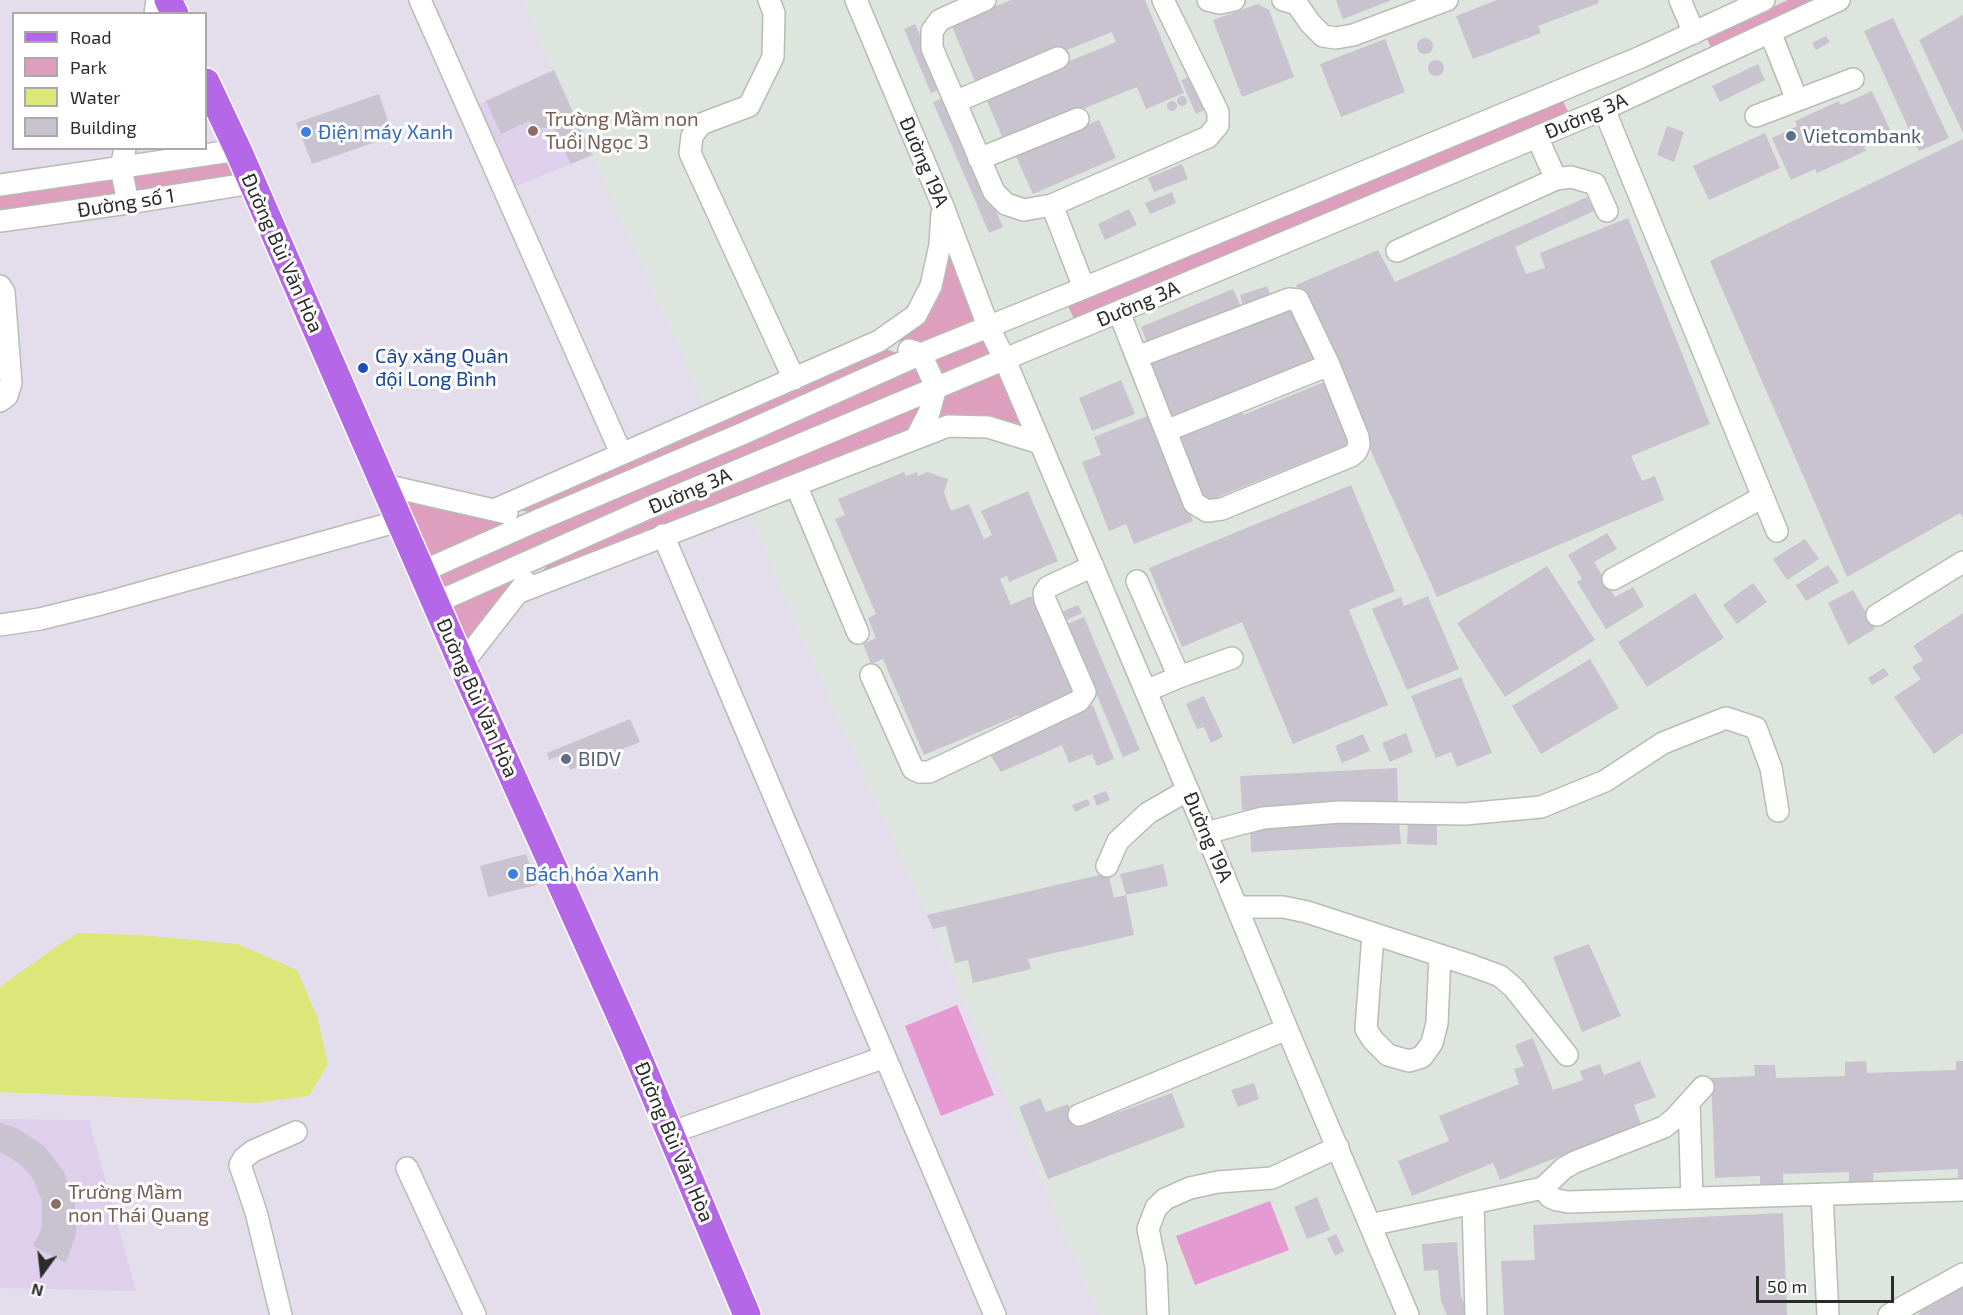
<!DOCTYPE html>
<html>
<head>
<meta charset="utf-8">
<style>
	body { margin:0 }
	#map { position:relative; width:1963px; height:1315px; overflow:hidden; background:#e4deec; font-family:"Exo 2",sans-serif }
	canvas { display:block }
	.legend { position:absolute; left:12px; top:12px; width:195px; height:138px; box-sizing:border-box; background:#fff; border:2px solid #aaa; margin:0; padding:8px 10px; list-style:none; font-size:18px; color:#2b2b2b }
	.legend li { display:flex; align-items:center; gap:12px; height:30px }
	.legend b { width:30px; border:2px solid #aaa }
	.north { position:absolute; left:12px; top:1243px; width:60px; height:60px; -webkit-text-stroke:4px #fff; paint-order:stroke; rotate:195deg; font-size:16px; font-weight:700; line-height:24px; text-align:center; color:#2b2b2b }
	.north::after { content:''; display:block; margin:auto; width:21px; height:27px; background:#2b2b2b; clip-path:polygon(50% 0,100% 100%,50% 72%,0 100%) }
	.scale { position:absolute; left:1756px; top:1276px; width:138px; height:27px; box-sizing:border-box; border:3px solid #2b2b2b; border-top:0; padding-left:8px; font-size:18px; line-height:21px; white-space:nowrap; color:#2b2b2b; -webkit-text-stroke:4px #fff; paint-order:stroke }
</style>
</head>
<body>
<div id="map">
<canvas width="1963" height="1315"></canvas>
<ul class="legend">
<li><b style="height:8px;background:#b468e7"></b>Road</li>
<li><b style="height:16px;background:#de9fbf"></b>Park</li>
<li><b style="height:16px;background:#dce679"></b>Water</li>
<li><b style="height:16px;background:#c8c3ce"></b>Building</li>
</ul>
<div class="north">N</div>
<div class="scale">50 m</div>
</div>
<script>
const context = document.querySelector('canvas').getContext('2d');
context.lineJoin = 'round';
function fill(path, color) { context.fillStyle = color; context.fill(path, 'evenodd'); }
const toPath = rows => new Path2D(rows.map(r => 'M' + r).join(''));
function stroke(path, color, width, dash) { context.strokeStyle = color; context.lineWidth = width; context.lineCap = dash ? 'butt' : 'round'; context.setLineDash(dash || []); context.stroke(path); }
function drawText(font, color, halo, rows, align = 'center') {
  context.font = font + ' "Exo 2",sans-serif'; context.lineWidth = 6; context.setLineDash([]); context.textBaseline = 'middle'; context.strokeStyle = halo; context.fillStyle = color; for (const [text, x, y, turn = 0] of rows) {
    context.save(); context.translate(x, y); context.rotate((+turn || 0) * Math.PI / 180); context.textAlign = isNaN(turn) ? turn : align; if (halo) context.strokeText(text, 0, 0); context.fillText(text, 0, 0); context.restore();
  }
}
const industrial = toPath([
	[522,0,1963,0,1963,1315,1099,1315,927,915,790,611,698,390]
]);
const education = toPath([
	[554,70,592,155,510,189,474,106],
	[0,1119,89,1120,136,1291,0,1288]
]);
const green = toPath([
	[1788,0,1814,0,1711,48,1707,38],
	[1563,101,1569,113,1074,319,1068,306],
	[230,158,239,179,134,196,129,173],
	[116,175,120,197,0,214,0,192],
	[951,246,984,316,915,345,898,341,924,323,939,293],
	[994,335,1000,350,938,376,931,361],
	[886,349,897,353,716,433,529,512,519,510],
	[920,366,926,380,441,588,436,577],
	[1008,369,1031,427,988,416,946,416,932,422,940,398],
	[925,404,915,427,542,572,549,563],
	[401,499,510,520,427,557],
	[525,574,509,586,464,644,449,608]
]);
const pitch = toPath([
	[957,1005,994,1095,941,1116,905,1026],
	[1270,1201,1289,1250,1195,1285,1176,1236]
]);
const water = toPath([
	[78,933,138,935,238,944,297,970,317,1016,328,1064,309,1096,256,1103,0,1092,0,987,57,946]
]);
const building = toPath([
	[1011,0,1145,0,1184,93,1146,109,1137,87,1004,141,985,96,1116,42,1112,32,977,86,951,24],
	[1336,0,1392,0,1343,19],
	[1497,0,1598,0,1599,3,1538,26,1541,33,1473,59,1456,16],
	[1258,4,1269,10,1294,77,1242,97,1213,20],
	[1963,15,1963,133,1919,40],
	[1893,18,1949,138,1919,151,1864,31],
	[915,24,943,88,931,93,904,29],
	[1826,36,1830,42,1816,50,1812,43],
	'1417 46a8 8 0 1 1 16 0a8 8 0 1 1-16 0Z',
	[1385,39,1405,92,1341,117,1320,64],
	'1428 68a8 8 0 1 1 16 0a8 8 0 1 1-16 0Z',
	[1758,64,1765,80,1720,102,1712,86],
	[554,70,592,155,571,164,552,125,546,128,538,128,529,121,501,134,486,101],
	[1190,77,1204,110,1196,114,1181,80],
	[1872,91,1892,134,1864,147,1866,151,1817,173,1815,169,1791,180,1772,138,1797,126,1795,121,1839,101,1841,105],
	[379,94,393,136,312,164,296,123],
	'1177 101a5 5 0 1 1 10 0a5 5 0 1 1-10 0Z',
	[947,97,1003,227,989,233,933,102],
	'1167 106a5 5 0 1 1 10 0a5 5 0 1 1-10 0Z',
	[1099,120,1116,158,1033,194,1016,156],
	[1667,126,1684,132,1674,162,1657,155],
	[1765,133,1780,168,1709,200,1693,166],
	[1963,139,1963,518,1960,513,1847,577,1710,261],
	[1182,164,1188,179,1154,192,1148,178],
	[1172,192,1176,203,1150,214,1145,203],
	[1587,197,1594,211,1515,247,1526,274,1545,268,1540,253,1628,218,1710,424,1631,456,1642,481,1655,476,1664,500,1437,597,1296,285,1378,250,1395,282],
	[1129,209,1137,225,1105,240,1098,224],
	[1267,286,1271,297,1243,306,1240,295],
	[1233,289,1241,307,1148,345,1141,327],
	[1284,310,1286,313,1293,310,1315,363,1173,420,1150,363,1155,361,1153,355],
	[1121,380,1135,414,1092,431,1079,398],
	[1329,380,1354,442,1203,503,1177,439,1224,420,1221,414,1240,407,1243,415],
	[1150,415,1193,521,1134,544,1126,524,1109,531,1082,462,1101,455,1094,437],
	[904,472,906,476,917,472,918,476,927,472,948,479,944,493,951,511,969,504,984,539,992,535,981,511,1028,491,1058,561,1009,582,1007,576,1000,579,1011,605,1031,596,1072,692,1034,709,1044,730,1055,726,1053,721,1093,705,1114,759,1097,766,1092,754,1069,763,1062,745,1001,772,990,754,1029,737,1019,715,924,755,883,659,871,664,863,644,876,638,868,618,876,614,835,519,845,515,838,499],
	[1351,485,1395,591,1349,610,1388,705,1293,744,1242,622,1182,647,1149,568],
	[1607,533,1617,549,1594,562,1615,597,1633,587,1644,606,1606,629,1577,582,1582,579,1568,555],
	[1805,539,1819,559,1787,580,1773,559],
	[1828,565,1839,582,1806,601,1796,585],
	[1547,566,1595,640,1505,697,1457,623],
	[1753,583,1767,602,1737,624,1723,605],
	[1853,590,1875,629,1848,645,1828,603],
	[1695,593,1724,638,1647,687,1618,642],
	[1428,596,1459,669,1407,690,1372,609,1401,597,1404,606],
	[1078,605,1082,613,1067,620,1063,611],
	[1963,613,1963,733,1934,754,1894,697,1921,679,1912,667,1923,660,1913,646],
	[1084,617,1140,750,1123,757,1067,624],
	[1590,659,1619,708,1541,754,1512,706],
	[1884,668,1889,675,1872,685,1868,678],
	[1461,677,1492,753,1457,767,1451,752,1436,758,1411,696],
	[1204,696,1223,737,1211,743,1204,727,1197,729,1186,704],
	[630,719,640,742,570,770,564,754,549,760,547,753],
	[1406,733,1413,752,1390,762,1382,743],
	[1363,734,1370,751,1342,763,1335,746],
	[1397,768,1398,803,1242,810,1240,776],
	[1106,791,1110,800,1097,806,1093,796],
	[1088,799,1090,805,1075,812,1072,805],
	[1408,818,1437,819,1437,845,1407,844],
	[1399,819,1401,844,1251,852,1250,826],
	[526,854,537,885,488,897,480,866],
	[1163,864,1168,886,1126,895,1120,874],
	[1108,873,1114,898,1126,895,1134,935,1028,959,1031,969,973,983,968,960,955,963,946,926,933,929,927,915],
	[1589,944,1621,1016,1582,1032,1553,957],
	[1533,1038,1553,1090,1583,1080,1580,1071,1600,1064,1604,1075,1640,1061,1656,1097,1634,1105,1641,1124,1500,1180,1493,1163,1412,1196,1398,1161,1449,1141,1439,1116,1519,1084,1514,1069,1524,1066,1515,1045],
	[1866,1061,1867,1073,1956,1070,1956,1061,1963,1061,1963,1184,1958,1184,1958,1169,1873,1173,1874,1186,1849,1186,1849,1172,1783,1174,1784,1191,1760,1192,1760,1176,1715,1178,1711,1078,1755,1076,1754,1065,1775,1065,1776,1078,1845,1076,1845,1062],
	[1254,1083,1259,1099,1238,1107,1231,1090],
	[1172,1093,1185,1127,1048,1179,1019,1107,1040,1098,1046,1112,1068,1104,1078,1127],
	[0,1122,18,1129,44,1146,64,1172,74,1201,76,1216,76,1234,66,1263,33,1246,40,1233,42,1223,42,1201,34,1181,28,1172,20,1164,0,1152],
	[1317,1197,1330,1230,1307,1239,1294,1207],
	[1783,1213,1787,1315,1504,1315,1501,1261,1535,1260,1533,1225],
	[1336,1234,1344,1251,1335,1256,1327,1238],
	[1457,1242,1461,1296,1469,1315,1447,1315,1441,1301,1438,1270,1424,1271,1422,1244],
	[1963,1286,1963,1315,1917,1315,1921,1312,1917,1306,1926,1301,1929,1307]
]);
const minor = toPath([
	[420,0,621,453],
	[769,0,774,13,773,57,749,106,701,124,692,136,690,153,794,379],
	[856,0,942,204,988,326,1005,360,1206,833,1287,1029,1408,1315],
	[985,0,940,20,932,31,932,48,994,192,1006,204,1024,210,1052,205],
	[1208,0,1220,3,1234,0],
	[1283,0,1297,4,1310,23,1323,36,1336,38,1353,35,1447,0],
	[1680,0,1694,33],
	[155,14,157,0],
	[1770,32,1797,100],
	[955,102,1058,58],
	[1604,109,1777,531],
	[1756,116,1853,79],
	[1537,137,1556,179],
	[125,148,121,168,128,203],
	[979,159,1078,119],
	[0,185,238,150],
	[0,221,128,203,252,183],
	[1397,251,1556,179,1571,177,1595,184,1607,211],
	[0,286,4,292,11,383,7,396,0,401],
	[1084,288,1052,205,1208,137,1218,125,1218,112,1163,0],
	[1119,312,1194,503,1207,511,1222,509,1351,456,1356,452,1359,445,1358,437,1329,365,1298,300,1289,299,1137,357],
	[909,350,921,354,936,387,929,413,916,438],
	[1166,431,1329,365],
	[384,485,507,513],
	[796,485,858,633],
	[494,510,879,341,916,315,931,286,940,245,942,213],
	[663,535,995,1315],
	[421,572,536,521,744,433,921,354,1084,288,1641,57,1764,0],
	[1613,579,1763,497],
	[1137,581,1179,677,1146,691],
	[517,593,948,426,988,427,1040,443],
	[435,603,653,506,1604,109,1839,0],
	[1877,615,1963,562],
	[0,625,40,619,101,604,399,521],
	[462,664,526,582],
	[871,675,913,769,920,772,929,772,1079,701,1085,692,1045,600,1044,593,1048,587,1093,566],
	[1179,677,1232,658],
	[1206,833,1263,818,1340,812,1465,814,1541,807,1605,781,1663,743,1726,718,1756,728,1771,768,1778,811],
	[1107,866,1118,841,1148,813,1188,790],
	[1237,907,1283,907,1307,912,1473,966,1500,976,1514,988,1567,1055],
	[1373,934,1366,1029,1373,1040,1388,1055,1409,1061,1422,1057,1432,1043,1437,1023,1440,955],
	[1689,1103,1692,1198],
	[1079,1115,1287,1029],
	[670,1133,885,1057],
	[407,1168,475,1315],
	[1543,1188,1550,1197,1557,1200,1568,1202,1963,1190],
	[1822,1194,1828,1315],
	[1473,1203,1476,1315],
	[1370,1225,1543,1188,1564,1168,1575,1162,1664,1127,1674,1119,1703,1087],
	[281,1315,256,1212,240,1165,244,1158,253,1151,296,1132],
	[1158,1315,1156,1267,1148,1229,1156,1208,1165,1199,1190,1188,1218,1182,1272,1178,1338,1147],
	[1889,1315,1963,1274]
]);
const major = toPath([
	[168,0,175,14],
	[206,82,238,150,462,664,634,1047,747,1315]
]);
const markers = [
	[533,131,6,"#8d6e63"],
	[306,132,6,"#3f7fe0"],
	[1791,136,6,"#5c6f8a"],
	[363,368,6,"#1a4fb4"],
	[566,759,6,"#5c6f8a"],
	[513,874,6,"#3f7fe0"],
	[56,1204,6,"#8d6e63"]
];
const streetNames = [
	["Đường 3A",1586,116,-23],
	["Đường 19A",924,162,67],
	["Đường số 1",126,203,-9],
	["Đường Bùi Văn Hòa",282,253,66],
	["Đường 3A",1138,304,-23],
	["Đường 3A",690,491,-23],
	["Đường Bùi Văn Hòa",477,698,66],
	["Đường 19A",1208,837,67],
	["Đường Bùi Văn Hòa",674,1142,67]
];
const educationNames = [
	["Trường Mầm non",545,119],
	["Tuổi Ngọc 3",545,142],
	["Trường Mầm",68,1192],
	["non Thái Quang",68,1215]
];
const shopNames = [
	["Điện máy Xanh",318,132],
	["Bách hóa Xanh",525,874]
];
const serviceNames = [
	["Vietcombank",1803,136],
	["BIDV",578,759]
];
const transitNames = [
	["Cây xăng Quân",375,356],
	["đội Long Bình",375,379]
];
fill(industrial, '#dee5df');
fill(education, '#decfec');
fill(green, '#de9fbf');
fill(pitch, '#e59bd2');
fill(water, '#dce679');
fill(building, '#c8c3ce');
stroke(minor, '#b6bdb2', 24);
stroke(major, '#fff', 30);
stroke(minor, '#fff', 21);
stroke(major, '#b468e7', 27);
for (const [x, y, r, color] of markers) { const dot = new Path2D(); dot.arc(x, y, r, 0, 2 * Math.PI); context.fillStyle = color; context.fill(dot); stroke(dot, '#fff', 2); }
drawText('20px', '#2b2b2b', '#fff', streetNames);
drawText('20px', '#785e54', '#fff', educationNames, 'left');
drawText('20px', '#366cbe', '#fff', shopNames, 'left');
drawText('20px', '#4e5e75', '#fff', serviceNames, 'left');
drawText('20px', '#164399', '#fff', transitNames, 'left');
</script>
</body>
</html>
